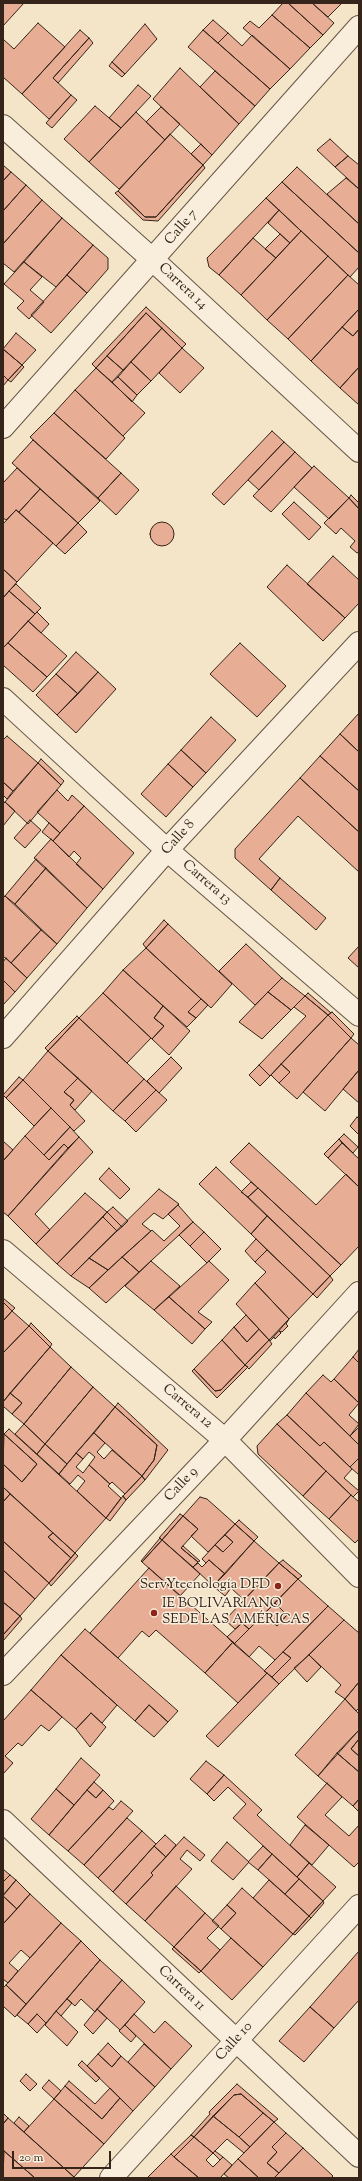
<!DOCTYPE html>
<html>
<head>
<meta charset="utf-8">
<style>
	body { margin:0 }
	#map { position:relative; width:362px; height:2181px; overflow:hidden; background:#f4e5c8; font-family:"Sorts Mill Goudy",serif }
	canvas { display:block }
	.frame { position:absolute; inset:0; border:4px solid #352419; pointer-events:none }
	.scale { position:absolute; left:12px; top:2151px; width:99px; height:18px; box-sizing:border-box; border:2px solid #352419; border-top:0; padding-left:5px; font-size:12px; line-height:14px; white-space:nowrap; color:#352419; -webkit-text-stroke:3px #f8eedb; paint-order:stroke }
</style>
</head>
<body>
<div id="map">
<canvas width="362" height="2181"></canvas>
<div class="frame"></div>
<div class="scale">20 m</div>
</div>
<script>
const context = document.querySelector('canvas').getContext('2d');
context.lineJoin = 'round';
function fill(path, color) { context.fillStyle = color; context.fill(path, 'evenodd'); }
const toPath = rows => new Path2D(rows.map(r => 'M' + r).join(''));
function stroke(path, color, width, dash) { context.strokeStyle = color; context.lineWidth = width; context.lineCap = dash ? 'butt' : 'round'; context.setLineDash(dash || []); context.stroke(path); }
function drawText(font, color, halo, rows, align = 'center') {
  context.font = font + ' "Sorts Mill Goudy",serif'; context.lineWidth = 3; context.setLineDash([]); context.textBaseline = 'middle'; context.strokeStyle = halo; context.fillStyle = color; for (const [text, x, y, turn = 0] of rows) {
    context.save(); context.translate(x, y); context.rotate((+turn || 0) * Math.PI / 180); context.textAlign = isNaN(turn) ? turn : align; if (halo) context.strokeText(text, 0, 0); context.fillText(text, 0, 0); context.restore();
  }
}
const building = toPath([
	[3,3,24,3,3,26,3,3],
	[283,3,288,3,323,35,310,48,272,15,283,3],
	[288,3,312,3,334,23,323,35,288,3],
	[312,3,342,3,328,17,312,3],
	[272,15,310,48,290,69,243,28,250,21,259,28,272,15],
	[213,20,228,33,218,43,203,30,213,20],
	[38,23,65,47,22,94,3,77,3,39,14,49,38,23],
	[145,24,157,39,125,74,112,62,145,24],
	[80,30,89,38,53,78,71,95,49,119,22,94,80,30],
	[203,30,270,89,255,106,188,47,203,30],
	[228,33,242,46,252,35,290,69,270,89,218,43,228,33],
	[89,38,93,43,58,83,53,78,89,38],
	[112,62,125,74,122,77,109,66,112,62],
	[180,68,239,124,212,155,153,99,180,68],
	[215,71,255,106,239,124,200,87,215,71],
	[138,85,151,96,121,128,109,118,138,85],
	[71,95,77,100,52,128,46,123,71,95],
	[95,106,121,128,89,162,64,139,95,106],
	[161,107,180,124,165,140,146,122,161,107],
	[136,112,165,140,119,189,89,162,136,112],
	[170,134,203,165,156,217,145,217,118,191,170,134],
	[330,139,348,156,335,167,317,150,330,139],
	[201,144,212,155,203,165,191,154,201,144],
	[348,156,359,165,359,189,335,167,348,156],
	[3,165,11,172,3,181,3,165],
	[203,165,205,168,158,221,143,220,115,193,118,191,145,217,156,217,203,165],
	[297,167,359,224,359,253,282,182,297,167],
	[11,172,26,185,3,211,3,181,11,172],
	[346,178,359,189,359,224,327,194,346,178],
	[282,182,359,253,359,267,350,277,266,198,282,182],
	[26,185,42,200,3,244,3,211,26,185],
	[266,198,279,210,219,275,209,267,207,258,266,198],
	[42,200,62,218,14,272,3,263,3,244,42,200],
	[279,210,301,231,290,243,268,223,279,210],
	[62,218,93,245,56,287,24,262,62,218],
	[301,231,328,256,267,320,241,295,301,231],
	[280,234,290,243,276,258,265,249,280,234],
	[253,238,276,258,241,295,219,275,253,238],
	[93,245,108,258,108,269,87,293,67,275,93,245],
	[328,256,348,275,288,339,267,320,328,256],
	[24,262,42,277,30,290,44,302,29,319,17,308,24,301,4,284,24,262],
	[67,275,87,293,51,333,31,315,67,275],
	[348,275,359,285,359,309,311,361,288,339,348,275],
	[146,307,186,344,182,348,146,313,96,368,92,364,146,307],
	[359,309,359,329,353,336,342,327,359,309],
	[146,313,162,328,123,370,107,356,146,313],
	[342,327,353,336,359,329,359,367,340,388,311,361,342,327],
	[162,328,182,348,151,381,131,362,162,328],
	[16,333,36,350,22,365,3,349,16,333],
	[182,348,204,368,180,393,159,373,182,348],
	[3,349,22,365,8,380,3,375,3,349],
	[107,356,123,370,112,382,96,368,107,356],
	[131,362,151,381,137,395,118,377,131,362],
	[22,365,24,367,11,382,8,380,22,365],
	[359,367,359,405,340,388,359,367],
	[96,368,145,413,123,436,75,390,96,368],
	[3,375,8,380,3,386,3,375],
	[118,377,137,395,132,402,112,382,118,377],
	[75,390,125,438,106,459,54,413,75,390],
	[54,413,121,473,98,498,30,437,54,413],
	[272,431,284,442,224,505,212,494,272,431],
	[33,440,100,501,78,523,12,463,33,440],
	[284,442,295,452,259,490,248,480,284,442],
	[295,452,312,468,271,512,253,496,295,452],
	[314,466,349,498,329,519,294,487,314,466],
	[17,468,40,489,19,512,16,510,6,520,3,518,3,483,17,468],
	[121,473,139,490,116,515,98,498,121,473],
	[40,489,78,523,56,546,19,512,40,489],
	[351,495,359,503,359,509,349,498,351,495],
	[349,498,359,509,359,552,357,553,350,547,355,541,341,528,336,534,324,523,349,498],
	[294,502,321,527,309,540,282,514,294,502],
	[16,510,53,543,17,582,3,569,3,524,16,510],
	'150 534a12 12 0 1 1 24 0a12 12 0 1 1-24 0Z',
	[78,523,87,532,65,554,56,546,78,523],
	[333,556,359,580,359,603,345,618,307,584,333,556],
	[287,565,345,618,323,641,267,587,287,565],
	[3,569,17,582,3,598,3,569],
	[16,584,41,608,35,614,9,591,16,584],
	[9,591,35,614,3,648,3,598,9,591],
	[37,612,49,624,41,633,28,621,37,612],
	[28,621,67,656,47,677,8,643,28,621],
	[8,643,47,677,33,692,3,665,3,648,8,643],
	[240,643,286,686,257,717,210,674,240,643],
	[76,652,98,672,78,694,56,674,76,652],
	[98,672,116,689,76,733,57,715,98,672],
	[56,674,78,694,57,715,36,695,56,674],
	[359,713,359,752,340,734,359,713],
	[211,717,236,740,206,773,181,750,211,717],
	[340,734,359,752,359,791,320,756,340,734],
	[7,736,38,763,13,791,3,782,3,740,7,736],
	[181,750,206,773,193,787,168,764,181,750],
	[320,756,359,791,359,832,300,778,320,756],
	[41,759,64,781,61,785,38,763,41,759],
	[38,763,61,785,28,824,5,802,38,763],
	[168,764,193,787,166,817,141,794,168,764],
	[300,778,359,832,359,872,298,816,259,859,280,878,271,890,235,858,235,849,300,778],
	[3,782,13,791,7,799,3,795,3,782],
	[57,790,68,801,72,795,84,806,60,833,37,812,57,790],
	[5,802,15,811,3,826,3,804,5,802],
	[84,806,134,853,103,889,76,864,81,858,74,851,69,857,53,841,84,806],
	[30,820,41,830,25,848,14,838,30,820],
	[49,823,60,833,53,841,42,832,49,823],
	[51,839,103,889,87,908,34,858,51,839],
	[36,859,46,868,15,904,5,896,36,859],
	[46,868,87,908,57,944,15,904,46,868],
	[280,878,326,918,316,930,271,890,280,878],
	[5,896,41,930,11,963,3,956,3,898,5,896],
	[164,920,168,924,146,948,143,944,164,920],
	[168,924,232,984,211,1008,146,948,168,924],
	[41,930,57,944,27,978,11,963,41,930],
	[246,944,282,978,255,1005,219,971,246,944],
	[359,946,359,968,348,958,359,946],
	[146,948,201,999,188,1012,196,1018,187,1027,123,970,146,948],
	[6,958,27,978,15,992,3,980,3,962,6,958],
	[123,970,163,1006,154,1018,164,1026,152,1039,103,993,123,970],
	[282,978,305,996,291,1010,268,992,282,978],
	[3,980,15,992,3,1005,3,980],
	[268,992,291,1010,262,1039,239,1022,268,992],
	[103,993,151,1038,127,1063,79,1018,103,993],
	[308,993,331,1013,328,1015,305,996,308,993],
	[305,996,328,1015,270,1076,259,1065,306,1016,294,1007,305,996],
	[201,999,208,1005,196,1018,188,1012,201,999],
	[163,1006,190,1031,169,1055,152,1039,164,1026,154,1018,163,1006],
	[332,1012,354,1034,351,1038,328,1015,332,1012],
	[328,1015,351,1038,297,1099,279,1083,290,1072,281,1064,328,1015],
	[77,1016,79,1018,48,1051,45,1048,77,1016],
	[79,1018,144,1079,113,1111,48,1051,79,1018],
	[351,1038,359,1045,359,1070,325,1111,303,1092,351,1038],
	[48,1051,78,1078,64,1092,74,1100,70,1105,85,1121,74,1131,23,1080,48,1051],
	[171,1057,182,1068,159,1093,147,1081,171,1057],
	[281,1064,290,1072,279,1083,271,1075,281,1064],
	[259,1065,270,1076,260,1086,249,1075,259,1065],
	[359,1070,359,1103,343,1089,359,1070],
	[19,1077,23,1080,6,1098,3,1095,19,1077],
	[78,1078,92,1091,75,1110,70,1105,74,1100,64,1092,78,1078],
	[144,1079,156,1090,125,1121,113,1111,144,1079],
	[23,1080,51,1108,34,1126,6,1098,23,1080],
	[156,1090,167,1100,136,1132,125,1121,156,1090],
	[51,1108,70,1127,44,1155,25,1136,51,1108],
	[357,1117,359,1119,359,1135,350,1126,357,1117],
	[70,1127,79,1137,68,1148,64,1144,49,1160,44,1155,70,1127],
	[344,1134,358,1147,353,1153,339,1139,344,1134],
	[25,1136,49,1160,64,1144,68,1148,8,1216,3,1212,3,1161,25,1136],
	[79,1137,93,1152,35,1214,50,1230,36,1244,8,1216,79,1137],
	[339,1139,342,1143,328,1158,324,1154,339,1139],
	[3,1141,13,1150,3,1161,3,1141],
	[249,1143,316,1205,346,1174,359,1187,359,1246,341,1265,230,1162,249,1143],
	[342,1143,359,1159,359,1187,328,1158,342,1143],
	[216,1167,267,1216,251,1234,199,1184,216,1167],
	[109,1168,130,1189,120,1199,99,1179,109,1168],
	[251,1182,258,1188,248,1197,241,1192,251,1182],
	[258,1188,341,1265,330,1276,248,1197,258,1188],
	[159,1189,179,1204,178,1205,163,1219,154,1213,142,1224,151,1231,108,1270,89,1258,159,1189],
	[85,1193,107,1212,57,1264,36,1244,85,1193],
	[178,1205,193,1222,139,1272,122,1257,152,1230,164,1241,180,1226,168,1214,178,1205],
	[113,1207,128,1221,122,1227,107,1212,113,1207],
	[107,1212,122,1227,117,1231,103,1217,107,1212],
	[267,1216,330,1276,313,1294,251,1234,267,1216],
	[103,1217,117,1231,71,1276,57,1264,103,1217],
	[193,1222,204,1232,190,1246,179,1235,193,1222],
	[204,1232,221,1249,207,1263,190,1246,204,1232],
	[256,1239,267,1250,255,1262,245,1251,256,1239],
	[267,1250,313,1294,289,1319,255,1283,266,1272,255,1262,267,1250],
	[122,1257,139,1272,106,1303,89,1288,122,1257],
	[89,1258,108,1270,89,1288,71,1276,89,1258],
	[151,1261,180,1286,154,1310,125,1286,151,1261],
	[209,1261,229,1280,198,1312,212,1322,205,1329,169,1297,209,1261],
	[330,1276,333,1280,317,1298,313,1294,330,1276],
	[255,1283,289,1319,269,1340,236,1304,255,1283],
	[169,1297,205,1329,192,1344,154,1310,169,1297],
	[3,1298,15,1308,12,1311,3,1302,3,1298],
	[3,1302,12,1311,3,1321,3,1302],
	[12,1311,29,1326,3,1353,3,1321,12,1311],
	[246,1315,259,1329,247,1342,234,1327,246,1315],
	[289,1319,286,1324,288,1326,282,1332,279,1331,281,1333,275,1339,274,1337,270,1341,289,1319],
	[31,1323,52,1344,50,1347,29,1326,31,1323],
	[29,1326,50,1347,3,1402,3,1353,29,1326],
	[234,1327,247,1342,259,1329,269,1340,245,1365,222,1340,234,1327],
	[222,1340,245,1365,221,1390,215,1391,194,1369,222,1340],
	[269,1340,272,1344,249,1369,245,1365,269,1340],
	[50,1347,71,1367,24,1424,12,1414,22,1403,10,1393,50,1347],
	[359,1349,359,1363,353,1357,359,1349],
	[353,1357,359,1363,359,1403,334,1379,353,1357],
	[245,1365,248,1367,217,1398,192,1371,194,1369,215,1391,221,1390,245,1365],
	[71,1367,93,1387,45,1444,24,1424,71,1367],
	[323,1375,331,1382,334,1379,359,1403,349,1415,359,1424,350,1436,306,1393,323,1375],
	[93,1387,115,1407,67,1464,45,1444,93,1387],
	[10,1393,22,1403,12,1414,3,1406,3,1402,10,1393],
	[306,1393,359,1445,359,1458,350,1467,324,1442,320,1446,287,1415,306,1393],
	[118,1403,168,1450,145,1480,142,1476,154,1460,157,1445,115,1407,118,1403],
	[115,1407,157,1445,154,1460,142,1476,94,1433,115,1407],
	[287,1415,320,1446,324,1442,352,1469,344,1478,359,1491,353,1497,277,1424,287,1415],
	[24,1424,45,1444,37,1454,15,1434,24,1424],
	[277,1424,326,1471,303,1496,258,1454,257,1446,277,1424],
	[359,1427,359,1445,350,1436,359,1427],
	[9,1429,106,1518,75,1553,3,1487,3,1464,22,1482,37,1464,4,1434,9,1429],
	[94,1433,105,1443,97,1452,104,1459,112,1450,142,1476,125,1494,112,1482,110,1484,89,1465,95,1457,89,1452,83,1459,76,1453,94,1433],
	[4,1434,37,1464,22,1482,3,1464,4,1434],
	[45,1444,67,1464,59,1474,37,1454,45,1444],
	[76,1453,83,1459,76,1467,83,1473,89,1465,110,1484,108,1486,121,1498,106,1518,77,1491,85,1481,78,1475,70,1484,59,1474,76,1453],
	[359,1458,359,1475,350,1467,359,1458],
	[326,1471,351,1495,329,1519,303,1496,326,1471],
	[142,1476,145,1480,126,1500,123,1496,142,1476],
	[3,1487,10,1494,3,1502,3,1487],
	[10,1494,53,1533,48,1537,71,1558,49,1583,3,1541,3,1502,10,1494],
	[351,1495,359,1502,359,1539,355,1543,329,1519,351,1495],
	[123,1496,126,1500,110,1521,106,1518,123,1496],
	[200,1497,207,1499,235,1524,208,1552,191,1536,198,1529,183,1516,200,1497],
	[180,1514,183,1516,162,1540,159,1538,180,1514],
	[183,1516,198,1529,181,1548,198,1562,193,1567,162,1540,183,1516],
	[239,1520,258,1537,254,1541,235,1524,239,1520],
	[235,1524,254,1541,225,1574,209,1560,206,1563,202,1559,215,1545,223,1552,233,1542,225,1535,235,1524],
	[53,1533,75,1553,71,1558,48,1537,53,1533],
	[225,1535,233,1542,223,1552,215,1545,225,1535],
	[160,1538,162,1540,142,1562,141,1561,160,1538],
	[162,1540,200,1574,180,1596,142,1562,162,1540],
	[3,1541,49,1583,35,1599,3,1570,3,1541],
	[254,1541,279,1563,244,1600,231,1588,225,1596,213,1586,254,1541],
	[183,1546,200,1561,198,1562,181,1548,183,1546],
	[75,1553,78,1556,51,1586,49,1583,75,1553],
	[209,1560,225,1574,213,1586,193,1567,198,1563,202,1567,209,1560],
	[283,1560,302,1576,298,1579,279,1563,283,1560],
	[279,1563,298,1579,249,1629,242,1623,235,1629,225,1620,279,1563],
	[149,1568,233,1642,205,1673,156,1630,149,1637,142,1631,118,1658,90,1633,149,1568],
	[3,1570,35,1599,20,1616,3,1602,3,1570],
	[298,1579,328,1606,275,1660,259,1646,249,1657,234,1644,264,1614,277,1626,287,1615,275,1603,298,1579],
	[3,1602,20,1616,3,1635,3,1602],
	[275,1603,287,1615,277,1626,264,1614,275,1603],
	[328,1606,344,1620,279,1684,272,1677,291,1658,283,1652,328,1606],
	[20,1616,22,1619,3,1641,3,1635,20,1616],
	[344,1620,359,1633,359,1682,345,1699,335,1692,341,1685,309,1655,344,1620],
	[242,1623,249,1629,234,1644,227,1637,242,1623],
	[85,1629,178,1711,168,1722,149,1705,135,1721,61,1655,85,1629],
	[233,1642,267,1673,238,1703,205,1673,233,1642],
	[283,1652,291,1658,272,1677,264,1671,283,1652],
	[61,1655,117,1705,102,1723,91,1713,76,1729,31,1690,61,1655],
	[309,1655,321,1667,307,1682,294,1668,309,1655],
	[267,1673,279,1684,218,1747,206,1736,267,1673],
	[359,1682,359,1708,356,1711,345,1699,359,1682],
	[31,1690,62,1717,49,1731,41,1725,22,1746,18,1743,5,1756,13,1763,3,1774,3,1721,31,1690],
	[345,1699,359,1714,359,1730,318,1776,295,1755,345,1699],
	[149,1705,168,1722,154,1737,135,1721,149,1705],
	[91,1713,106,1727,90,1747,76,1729,91,1713],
	[359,1730,359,1739,351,1749,359,1756,359,1772,337,1753,359,1730],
	[359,1739,359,1756,351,1749,359,1739],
	[337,1753,359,1772,359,1799,353,1806,318,1776,337,1753],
	[81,1758,100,1775,74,1805,56,1789,81,1758],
	[206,1761,224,1775,207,1794,190,1779,206,1761],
	[224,1775,262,1810,257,1815,309,1863,297,1877,233,1818,246,1804,228,1787,214,1801,207,1794,224,1775],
	[94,1782,103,1790,96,1798,87,1790,94,1782],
	[327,1783,342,1797,325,1815,349,1836,359,1825,359,1862,354,1867,297,1817,327,1783],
	[56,1789,74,1805,49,1835,31,1819,56,1789],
	[87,1790,96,1798,103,1790,114,1801,68,1851,49,1835,87,1790],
	[359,1799,359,1812,353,1806,359,1799],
	[121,1801,133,1811,84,1865,68,1851,109,1807,113,1810,121,1801],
	[127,1818,142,1831,98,1878,84,1865,127,1818],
	[305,1825,329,1845,312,1865,290,1845,305,1825],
	[142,1831,156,1844,113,1892,98,1878,142,1831],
	[165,1835,176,1845,166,1857,154,1846,165,1835],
	[184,1837,205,1855,200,1861,187,1850,180,1859,192,1869,145,1921,126,1904,153,1875,151,1873,184,1837],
	[227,1842,249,1862,233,1880,211,1861,227,1842],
	[154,1846,166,1857,151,1873,153,1875,126,1904,113,1892,154,1846],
	[263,1846,272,1854,258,1870,248,1862,263,1846],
	[272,1854,299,1879,285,1894,258,1870,272,1854],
	[309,1863,336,1887,323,1901,297,1877,309,1863],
	[3,1869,10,1875,3,1882,3,1869],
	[10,1875,16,1880,3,1895,3,1882,10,1875],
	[299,1879,323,1901,309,1916,285,1894,299,1879],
	[16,1880,30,1894,17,1909,3,1896,16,1880],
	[269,1880,309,1916,293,1934,253,1898,269,1880],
	[176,1886,205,1913,174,1947,145,1921,176,1886],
	[242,1888,293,1934,263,1967,221,1929,236,1913,227,1905,242,1888],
	[30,1894,61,1923,30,1958,21,1950,9,1963,18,1971,8,1983,3,1979,3,1924,30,1894],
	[3,1896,17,1909,3,1924,3,1896],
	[323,1901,324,1903,311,1918,309,1916,323,1901],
	[227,1905,236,1913,221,1929,212,1921,227,1905],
	[205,1913,219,1926,207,1938,220,1950,201,1971,174,1947,205,1913],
	[309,1916,311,1918,295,1935,293,1934,309,1916],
	[61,1923,81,1941,26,2004,6,1985,61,1923],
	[231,1938,263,1967,232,2000,201,1971,231,1938],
	[81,1941,100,1960,46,2023,37,2014,28,2024,17,2015,81,1941],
	[174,1947,201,1971,199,1973,172,1949,174,1947],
	[359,1951,359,2000,334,2028,310,2007,359,1951],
	[100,1960,122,1980,95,2012,81,1999,75,2006,67,1999,100,1960],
	[122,1980,145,2002,120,2030,97,2009,122,1980],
	[6,1985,26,2004,15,2017,3,2006,3,1988,6,1985],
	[67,1999,72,2003,61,2016,56,2011,67,1999],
	[310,2007,334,2028,304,2062,279,2041,310,2007],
	[97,2009,107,2018,93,2034,84,2025,97,2009],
	[56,2011,78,2032,67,2046,45,2025,56,2011],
	[37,2014,46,2023,37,2033,28,2024,37,2014],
	[134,2014,154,2033,165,2021,192,2046,171,2069,125,2025,134,2014],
	[125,2025,136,2036,131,2042,119,2031,125,2025],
	[108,2043,121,2056,112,2067,98,2054,108,2043],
	[144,2044,171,2069,155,2087,128,2062,144,2044],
	[98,2054,112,2067,121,2056,155,2087,133,2111,87,2066,98,2054],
	[82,2061,100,2078,96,2082,78,2065,82,2061],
	[26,2074,37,2084,30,2091,20,2081,26,2074],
	[49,2080,61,2091,54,2099,42,2088,49,2080],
	[69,2081,95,2104,110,2088,120,2098,102,2119,65,2086,69,2081],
	[237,2084,278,2119,274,2122,241,2094,234,2095,194,2137,191,2135,210,2114,209,2112,237,2084],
	[65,2086,102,2119,120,2098,133,2111,104,2144,54,2099,65,2086],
	[241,2094,263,2113,239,2137,213,2116,234,2095,241,2094],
	[54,2099,104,2144,74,2177,24,2132,54,2099],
	[3,2113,8,2118,3,2124,3,2113],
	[263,2113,274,2122,250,2147,239,2137,263,2113],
	[213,2116,239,2137,250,2147,244,2153,227,2139,213,2153,194,2137,213,2116],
	[19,2117,29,2126,24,2132,14,2123,19,2117],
	[8,2118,74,2177,74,2178,35,2178,3,2150,3,2124,8,2118],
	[274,2122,286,2133,272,2147,277,2152,267,2163,279,2173,274,2178,259,2178,238,2159,274,2122],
	[286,2133,303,2148,279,2173,267,2163,277,2152,272,2147,286,2133],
	[191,2135,194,2137,174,2157,171,2154,191,2135],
	[194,2137,213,2153,206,2160,213,2167,223,2157,232,2165,220,2178,199,2178,174,2157,194,2137],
	[303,2148,333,2176,331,2178,274,2178,303,2148],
	[4,2151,35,2178,3,2178,4,2151],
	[215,2151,223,2157,220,2160,213,2153,215,2151],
	[171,2154,174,2157,199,2178,147,2178,171,2154],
	[238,2159,259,2178,229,2178,224,2174,238,2159]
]);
const street = toPath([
	[3,126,153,260,359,451],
	[3,427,359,27],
	[3,699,167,850,359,1015],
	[3,1037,167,850,359,643],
	[3,1251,225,1440,359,1576],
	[3,1674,225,1440,359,1293],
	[3,1821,359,2156],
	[111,2178,359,1906]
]);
const markers = [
	[278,1586,4,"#8f2418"],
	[154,1613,4,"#8f2418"]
];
const streetNames = [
	["Calle 7",182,228,-49],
	["Carrera 14",182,287,43],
	["Calle 8",179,838,-48],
	["Carrera 13",206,883,41],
	["Carrera 12",187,1407,40],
	["Calle 9",182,1485,-47],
	["Carrera 11",181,1989,43],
	["Calle 10",235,2042,-48]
];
const poiNames = [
	["ServYtecnología DFD",270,1586],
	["IE BOLIVARIANO",162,1605,"left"],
	["SEDE LAS AMÉRICAS",162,1621,"left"]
];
fill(building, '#e7ad95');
stroke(building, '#352419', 1);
stroke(street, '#655445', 24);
stroke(street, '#f8eedb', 22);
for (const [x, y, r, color] of markers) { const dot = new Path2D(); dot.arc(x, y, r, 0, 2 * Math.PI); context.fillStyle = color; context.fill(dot); stroke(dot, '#f8eedb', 1.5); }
drawText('14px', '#352419', '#f8eedb', streetNames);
drawText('14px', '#352419', '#f8eedb', poiNames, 'right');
</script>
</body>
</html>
